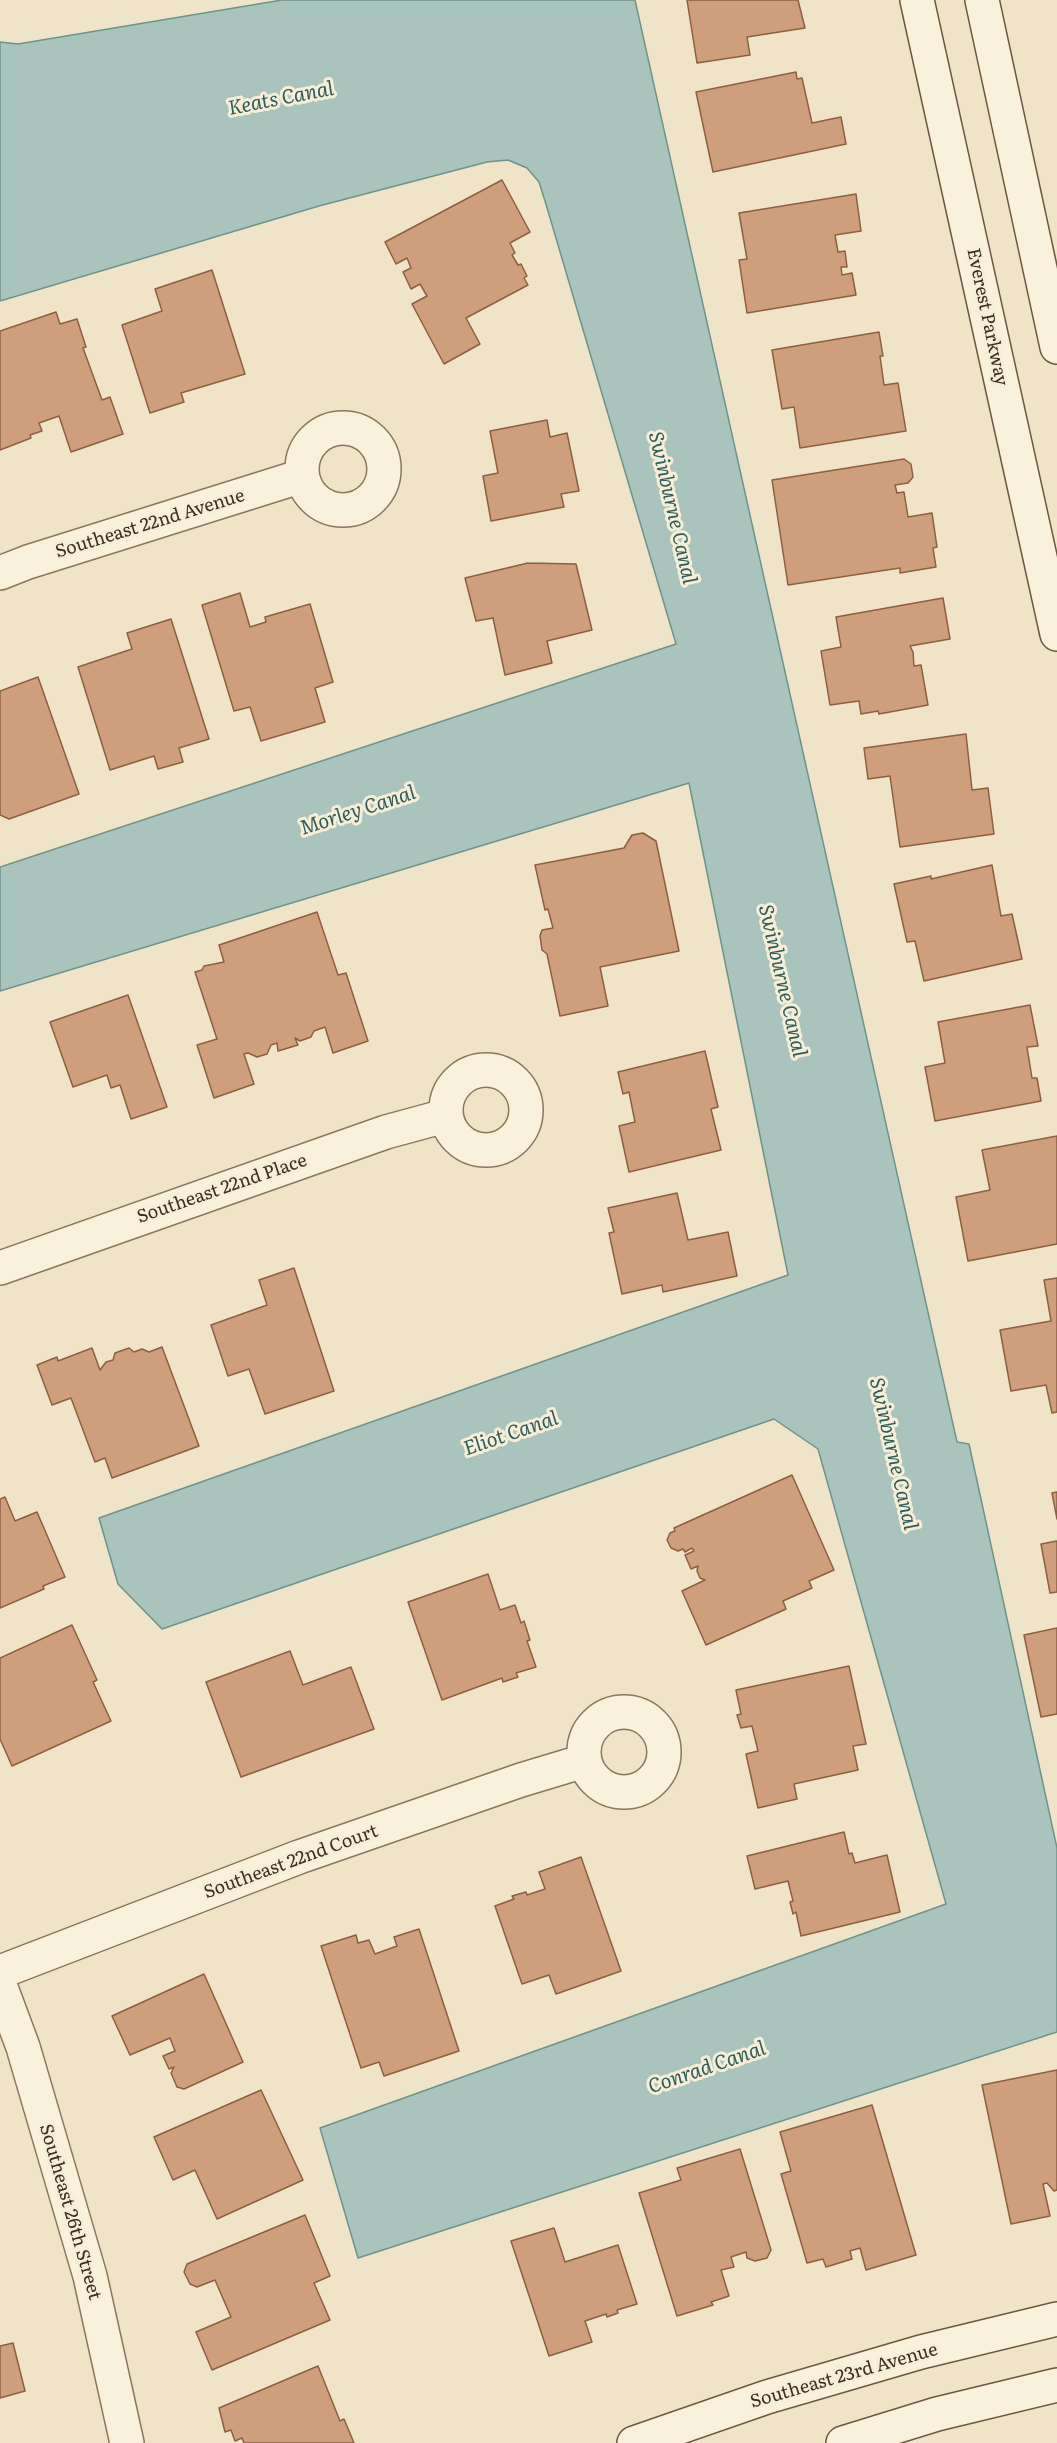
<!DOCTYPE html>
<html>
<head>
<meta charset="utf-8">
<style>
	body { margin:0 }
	canvas { display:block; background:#f0e4c8 }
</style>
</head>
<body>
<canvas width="1057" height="2443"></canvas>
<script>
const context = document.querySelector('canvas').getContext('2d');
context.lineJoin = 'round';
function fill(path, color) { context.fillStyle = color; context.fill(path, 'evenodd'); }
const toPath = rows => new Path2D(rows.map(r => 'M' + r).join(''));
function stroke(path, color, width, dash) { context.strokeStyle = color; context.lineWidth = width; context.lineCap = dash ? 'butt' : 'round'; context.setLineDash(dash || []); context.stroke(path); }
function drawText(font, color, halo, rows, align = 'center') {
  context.font = font + ' Literata,serif'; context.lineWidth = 6; context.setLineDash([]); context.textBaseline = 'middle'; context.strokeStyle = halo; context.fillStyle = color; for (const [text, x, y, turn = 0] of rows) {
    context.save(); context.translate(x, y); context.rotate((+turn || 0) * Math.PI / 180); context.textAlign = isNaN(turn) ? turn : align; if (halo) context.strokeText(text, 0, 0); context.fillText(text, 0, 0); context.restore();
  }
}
const water = toPath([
	[282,0,635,0,957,1442,969,1444,1057,1848,1057,2032,358,2258,320,2128,946,1904,818,1449,774,1419,162,1629,118,1584,99,1518,788,1275,689,783,0,991,0,867,676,644,545,201,539,182,527,168,508,160,487,162,319,206,0,301,0,42,18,44,282,0]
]);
const building = toPath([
	[687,0,798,0,805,28,747,37,750,55,697,63,687,0],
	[796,72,797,79,802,78,812,123,841,117,846,144,713,172,696,92,796,72],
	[502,180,530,232,510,243,515,253,512,255,518,265,521,264,527,276,524,278,528,285,466,318,480,344,444,364,412,304,427,296,420,284,411,289,403,272,411,268,407,258,396,264,385,242,502,180],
	[856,194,861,231,835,235,838,252,845,251,847,267,841,267,842,275,852,273,856,295,747,313,739,260,747,259,739,213,856,194],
	[212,270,245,374,181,393,184,402,150,413,122,325,162,311,155,289,212,270],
	[56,312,60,324,77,319,86,347,83,348,102,400,110,397,123,434,71,452,59,416,39,423,42,431,30,435,31,438,0,450,0,331,56,312],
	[879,332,883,356,880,356,884,385,898,383,906,431,800,448,794,407,782,409,772,350,879,332],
	[547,420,550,437,567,433,579,491,561,494,564,507,491,521,483,476,498,473,490,431,547,420],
	[904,459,911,464,913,477,908,483,895,485,897,493,904,492,908,517,932,513,937,547,933,548,936,567,900,573,900,568,788,585,772,480,904,459],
	[528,563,576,564,592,630,547,641,552,663,505,675,493,618,476,621,465,578,528,563],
	[240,593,250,627,266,622,265,617,310,604,333,682,315,688,325,722,261,741,250,707,234,711,202,605,240,593],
	[943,598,950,639,910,646,913,652,914,666,921,665,928,705,879,714,878,711,861,714,859,701,830,705,821,651,841,647,836,617,943,598],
	[171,619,209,739,179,748,183,762,158,769,154,756,110,770,78,667,132,649,127,633,171,619],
	[38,677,79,794,9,819,0,815,0,691,38,677],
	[966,734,972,790,988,788,994,834,900,847,890,776,868,779,864,748,966,734],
	[643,833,656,841,679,951,600,967,608,1006,560,1016,547,954,542,950,540,936,542,930,553,928,548,909,545,910,535,865,624,848,632,835,643,833],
	[992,865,1001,916,1012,914,1022,959,924,981,915,941,907,942,894,884,931,876,931,879,992,865],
	[317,912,338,975,346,973,368,1041,333,1053,325,1027,314,1031,311,1037,300,1041,295,1038,298,1045,278,1051,277,1043,271,1045,267,1054,257,1057,248,1053,244,1054,254,1084,214,1098,197,1045,217,1039,195,972,202,970,204,966,224,962,219,945,317,912],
	[128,995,167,1107,131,1119,120,1085,111,1088,107,1075,73,1087,50,1022,128,995],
	[1030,1005,1038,1046,1027,1047,1032,1078,1037,1078,1041,1101,935,1121,925,1067,945,1063,938,1022,1030,1005],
	[705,1051,718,1107,711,1109,721,1150,629,1172,619,1126,635,1122,629,1092,623,1094,618,1072,705,1051],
	[1057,1136,1057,1244,968,1261,956,1197,990,1190,982,1150,1057,1136],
	[677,1193,688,1240,728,1232,737,1276,663,1292,662,1285,622,1294,609,1233,614,1232,608,1208,677,1193],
	[294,1268,334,1391,265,1414,249,1369,228,1376,211,1325,267,1305,259,1280,294,1268],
	[1057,1278,1057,1412,1052,1413,1046,1385,1011,1391,1000,1330,1051,1321,1044,1280,1057,1278],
	[162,1347,199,1446,112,1478,105,1458,95,1462,71,1398,52,1405,37,1365,57,1357,58,1361,92,1348,100,1370,106,1362,113,1360,115,1353,129,1348,134,1352,142,1349,149,1352,162,1347],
	[792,1475,834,1570,809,1581,812,1588,783,1601,786,1609,706,1645,682,1591,705,1580,700,1578,697,1571,698,1566,691,1569,685,1555,694,1551,692,1548,685,1552,683,1549,678,1551,671,1548,667,1540,670,1533,675,1531,674,1528,792,1475],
	[1057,1492,1057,1519,1052,1493,1057,1492],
	[5,1497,15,1521,37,1512,65,1577,43,1586,44,1589,0,1608,0,1499,5,1497],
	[1057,1541,1057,1592,1050,1593,1041,1544,1057,1541],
	[488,1574,500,1610,515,1605,521,1623,524,1621,530,1640,527,1641,536,1667,516,1673,518,1677,503,1682,502,1678,442,1700,408,1602,488,1574],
	[72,1625,97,1680,93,1682,111,1721,12,1766,0,1739,0,1658,72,1625],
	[1057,1628,1057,1714,1041,1717,1024,1635,1057,1628],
	[290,1651,303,1685,351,1667,374,1729,241,1777,206,1682,290,1651],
	[849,1666,866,1744,853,1746,858,1770,794,1784,797,1799,758,1808,746,1754,758,1751,752,1726,741,1728,737,1715,741,1714,736,1690,849,1666],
	[844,1832,849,1854,852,1853,855,1863,887,1855,900,1912,801,1936,796,1912,793,1914,790,1902,793,1901,788,1881,755,1889,747,1856,844,1832],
	[581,1857,621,1971,556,1994,549,1975,522,1984,495,1906,514,1899,512,1896,526,1892,527,1895,545,1889,539,1872,581,1857],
	[419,1929,459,2051,384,2076,379,2062,361,2068,321,1946,356,1935,358,1943,369,1940,375,1954,397,1946,394,1937,419,1929],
	[204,1974,243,2062,184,2089,177,2087,171,2073,174,2067,169,2069,163,2056,175,2051,170,2038,130,2055,112,2016,204,1974],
	[1057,2070,1057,2190,1054,2191,1047,2183,1043,2184,1050,2216,1011,2224,982,2085,1057,2070],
	[261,2090,303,2180,217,2219,195,2170,173,2180,154,2137,261,2090],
	[872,2105,916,2255,866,2270,860,2248,850,2251,852,2259,826,2267,823,2259,807,2263,781,2174,791,2171,780,2132,872,2105],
	[740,2149,771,2250,767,2258,755,2261,747,2258,746,2252,731,2257,734,2267,721,2270,729,2296,711,2302,713,2305,677,2316,639,2193,681,2180,677,2168,740,2149],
	[305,2215,330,2276,314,2283,330,2320,212,2370,196,2332,231,2317,215,2280,197,2287,190,2284,184,2272,187,2264,305,2215],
	[554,2228,565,2262,618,2245,637,2304,617,2310,618,2313,607,2317,606,2314,585,2321,592,2342,549,2356,511,2241,554,2228],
	[13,2343,25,2391,0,2398,0,2346,13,2343],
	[318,2366,340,2421,344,2419,354,2443,244,2443,242,2438,235,2441,231,2430,225,2432,219,2408,318,2366]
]);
const street = toPath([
	'302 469a41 41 0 1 1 82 0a41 41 0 1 1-82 0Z',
	[0,573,28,562,302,476],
	'446 1110a40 40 0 1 1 80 0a40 40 0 1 1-80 0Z',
	[0,1268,386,1132,445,1116],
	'584 1752a40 40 0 1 1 80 0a40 40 0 1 1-80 0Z',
	[0,1972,299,1857,521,1780,584,1761],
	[0,1985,23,2047,90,2276,127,2443]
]);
const secondary = toPath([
	[917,0,1057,634],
	[982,0,1057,347],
	[634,2443,767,2397,921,2352,1057,2319],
	[843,2443,937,2414,1057,2385]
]);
const streetNames = [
	["Everest Parkway",987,317,78],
	["Southeast 22nd Avenue",150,524,-17],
	["Southeast 22nd Place",222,1189,-19],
	["Southeast 22nd Court",291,1862,-20],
	["Southeast 26th Street",70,2212,74],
	["Southeast 23rd Avenue",844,2376,-16]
];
const waterNames = [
	["Keats Canal",281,99,-11],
	["Swinburne Canal",672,508,77],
	["Morley Canal",358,811,-18],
	["Swinburne Canal",782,981,77],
	["Eliot Canal",511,1434,-19],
	["Swinburne Canal",893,1454,77],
	["Conrad Canal",707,2068,-19]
];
fill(water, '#a9c4bc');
stroke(water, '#6f938a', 1.5);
fill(building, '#cf9f7d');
stroke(building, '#8d5f41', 1.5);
stroke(street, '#8d765c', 36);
stroke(secondary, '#6f573f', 36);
stroke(street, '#faf1dc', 33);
stroke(secondary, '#faf1dc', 33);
drawText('18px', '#3d2e20', '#f7eed8', streetNames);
drawText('italic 20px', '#2f5d5a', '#f7eed8', waterNames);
</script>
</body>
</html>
